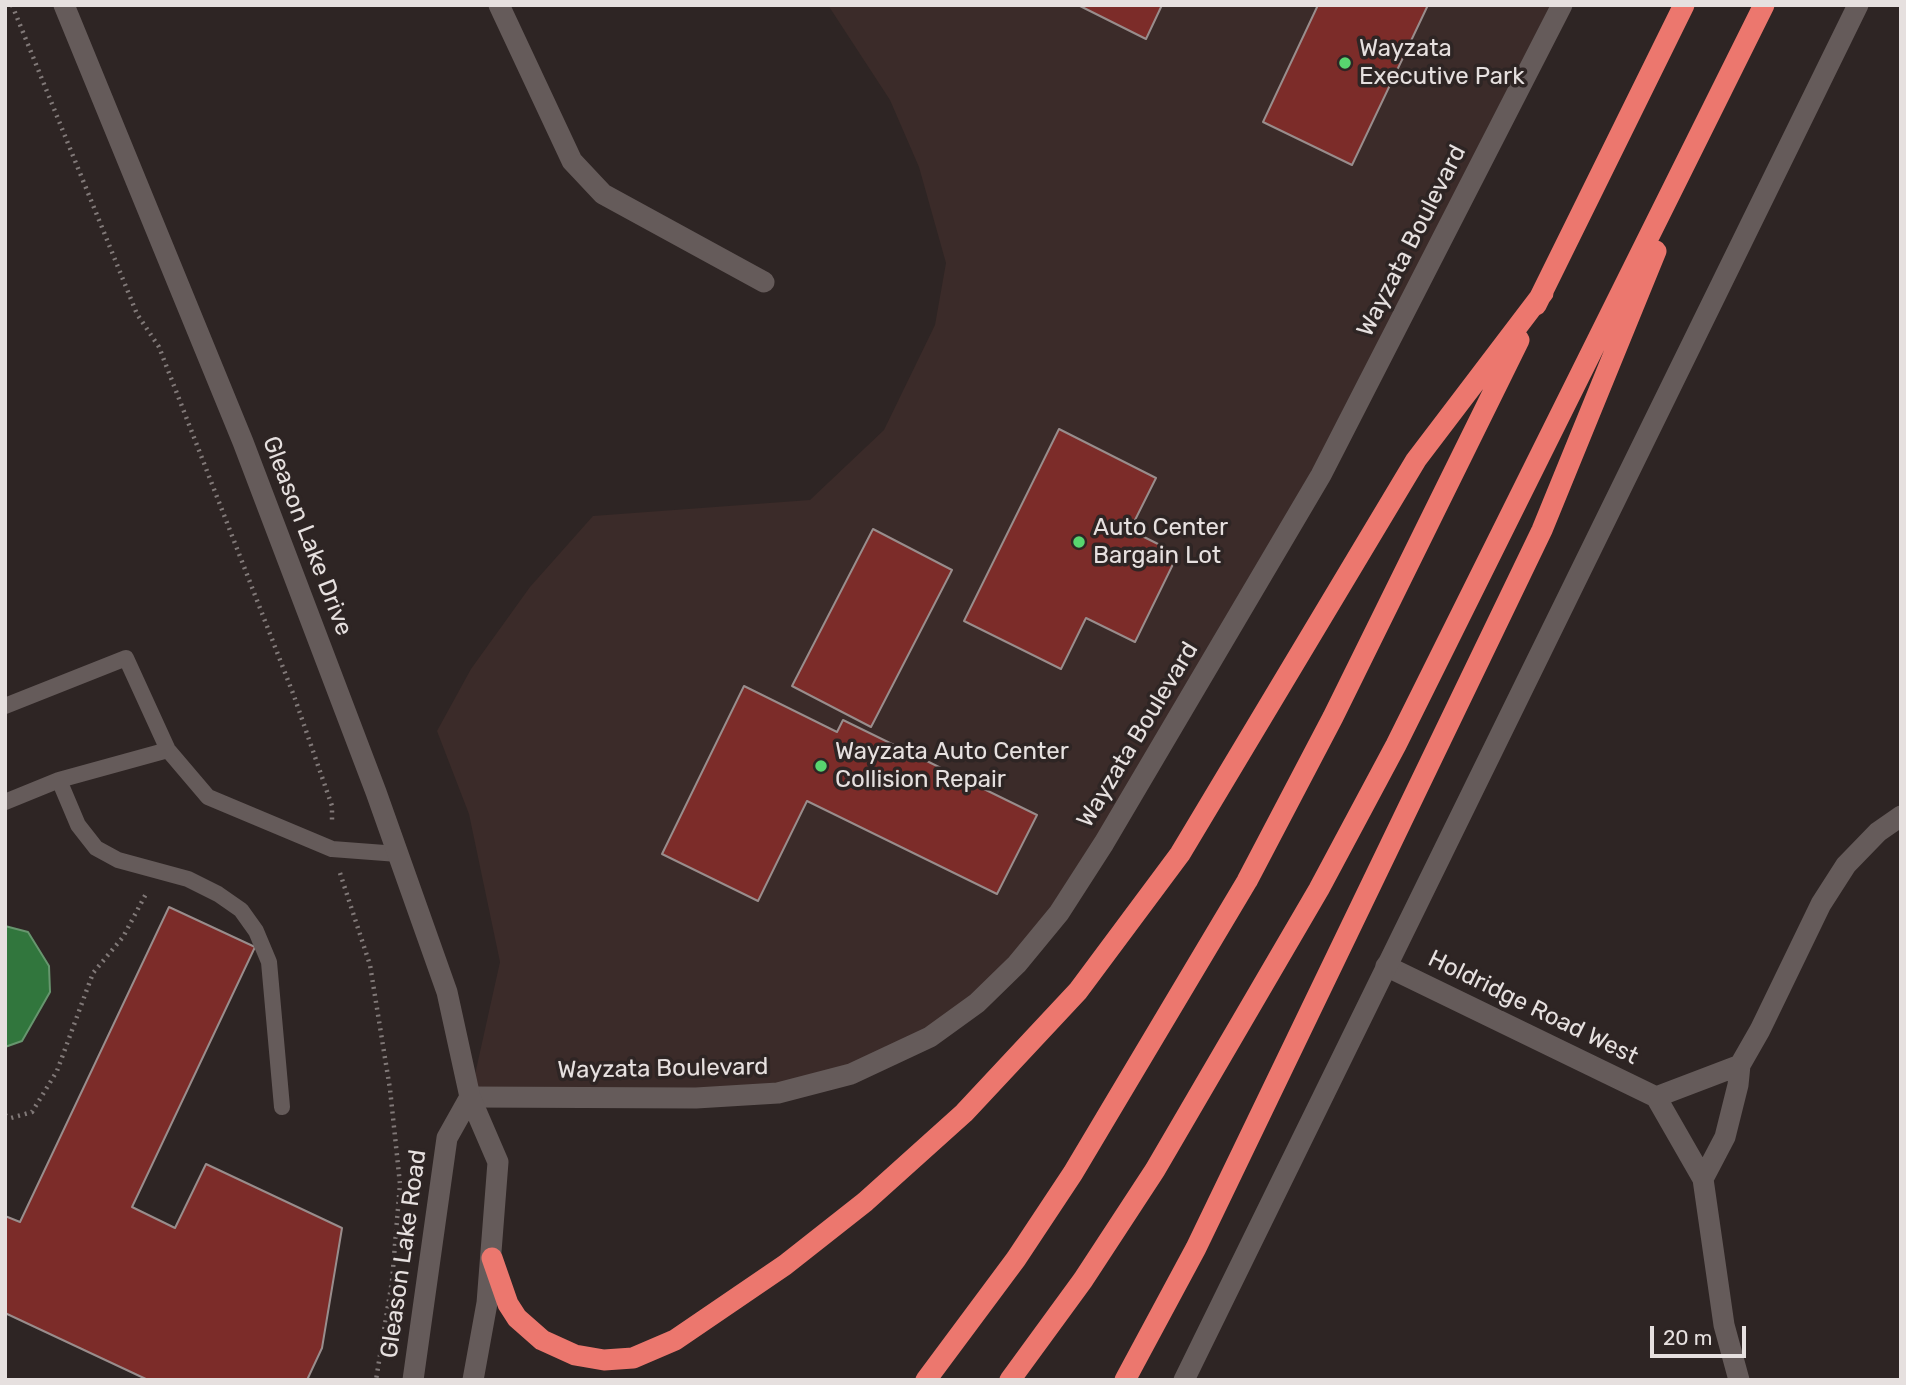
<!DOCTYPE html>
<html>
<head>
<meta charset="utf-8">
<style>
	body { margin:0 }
	#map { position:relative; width:1906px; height:1385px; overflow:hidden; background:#2e2524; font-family:Rubik,sans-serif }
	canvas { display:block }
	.frame { position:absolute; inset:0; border:7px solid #e6e0df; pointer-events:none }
	.scale { position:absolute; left:1650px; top:1326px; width:96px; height:32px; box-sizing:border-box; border:4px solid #e6e0df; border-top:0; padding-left:9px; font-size:21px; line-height:24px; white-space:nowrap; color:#e6e0df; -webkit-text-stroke:5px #2e2524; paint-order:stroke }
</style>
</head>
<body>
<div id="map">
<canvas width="1906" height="1385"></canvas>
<div class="frame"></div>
<div class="scale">20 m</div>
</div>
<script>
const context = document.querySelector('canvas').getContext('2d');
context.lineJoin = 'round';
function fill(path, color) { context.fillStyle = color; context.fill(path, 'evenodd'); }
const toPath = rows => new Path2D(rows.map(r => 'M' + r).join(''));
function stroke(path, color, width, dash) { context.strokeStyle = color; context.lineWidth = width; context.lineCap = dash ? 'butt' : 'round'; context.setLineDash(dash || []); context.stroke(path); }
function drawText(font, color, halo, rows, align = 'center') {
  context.font = font + ' Rubik,sans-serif'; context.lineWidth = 7; context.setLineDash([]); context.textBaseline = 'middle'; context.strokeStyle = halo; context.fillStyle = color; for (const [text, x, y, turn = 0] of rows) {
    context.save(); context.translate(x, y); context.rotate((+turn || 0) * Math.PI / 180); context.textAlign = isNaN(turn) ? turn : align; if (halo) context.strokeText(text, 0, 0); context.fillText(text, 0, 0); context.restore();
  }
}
const built = toPath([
	[828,5,1562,5,1321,475,1059,913,930,1037,778,1093,470,1097,500,962,469,814,437,731,471,669,530,587,593,516,810,500,884,430,935,325,946,263,919,167,890,100]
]);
const water = toPath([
	[5,926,28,932,49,966,50,992,22,1041,5,1047,5,926]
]);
const building = toPath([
	[1078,5,1162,5,1146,39,1078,5],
	[1318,5,1428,5,1352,165,1263,122,1318,5],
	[1059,429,1156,478,1130,530,1178,554,1135,642,1086,618,1061,669,964,621,1059,429],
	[873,529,952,570,871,727,792,686,873,529],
	[744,686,837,732,843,720,1037,815,997,894,807,801,758,901,662,854,744,686],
	[169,907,255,947,132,1207,175,1228,206,1164,342,1228,322,1348,307,1380,148,1380,5,1313,5,1216,20,1222,169,907]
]);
const path = toPath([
	[12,5,137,314,159,347,294,696,332,806,332,824],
	[340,873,370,965,390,1089,400,1184,392,1281,376,1380],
	[5,1115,11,1118,32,1112,57,1071,93,973,123,937,147,892]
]);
const service = toPath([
	[5,706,126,658,168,750,208,797,332,849,398,854],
	[59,780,78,825,96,848,118,860,188,879,218,894,241,910,256,931,269,962,282,1107],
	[5,802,59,780,168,750]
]);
const minor = toPath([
	[499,5,572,161,603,194,764,282],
	[1386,966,1656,1097,1740,1065,1760,1030,1821,904,1846,865,1878,832,1901,816],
	[1656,1097,1703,1179,1724,1325,1739,1380],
	[1703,1179,1725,1137,1738,1085,1740,1065]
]);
const tertiary = toPath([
	[470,1097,696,1098,778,1093,851,1074,930,1037,977,1003,1017,964,1059,913,1104,843,1321,475,1562,5],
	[1184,1380,1858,5]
]);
const secondary = toPath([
	[64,5,243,442,376,792,447,992,470,1097,498,1162,487,1303,473,1380],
	[413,1380,447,1138,470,1097]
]);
const motorway = toPath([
	[1536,305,1684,5],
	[492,1258,508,1304,517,1318,542,1340,575,1355,604,1360,633,1358,675,1340,785,1265,865,1202,964,1113,1078,991,1180,854,1416,460,1543,293],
	[926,1380,1016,1259,1073,1173,1247,881,1333,717,1519,340],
	[1010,1380,1083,1280,1155,1170,1319,889,1396,745,1764,5],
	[1125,1380,1196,1248,1542,530,1656,251]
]);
const markers = [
	[1345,63,7,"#58d56f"],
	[1079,542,7,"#58d56f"],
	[821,766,7,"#58d56f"]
];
const poiNames = [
	["Wayzata",1359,49],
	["Executive Park",1359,77],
	["Auto Center",1093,528],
	["Bargain Lot",1093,556],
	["Wayzata Auto Center",835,752],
	["Collision Repair",835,780]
];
const streetNames = [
	["Wayzata Boulevard",1412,241,-63],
	["Gleason Lake Drive",307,536,69],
	["Wayzata Boulevard",1138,735,-59],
	["Holdridge Road West",1533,1008,26],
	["Wayzata Boulevard",663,1069,-1],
	["Gleason Lake Road",404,1254,-82]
];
fill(built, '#3b2b29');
fill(water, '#31763d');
stroke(water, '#67966e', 2);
fill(building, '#7c2c29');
stroke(building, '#998d8c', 2);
stroke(path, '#817978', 4.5, [2, 5]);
stroke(service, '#655b5a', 16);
stroke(minor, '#655b5a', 21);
stroke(tertiary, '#655b5a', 21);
stroke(secondary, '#655b5a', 21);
stroke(motorway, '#ec776e', 21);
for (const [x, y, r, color] of markers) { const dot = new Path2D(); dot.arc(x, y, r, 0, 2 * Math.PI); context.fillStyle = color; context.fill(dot); stroke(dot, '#2e2524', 2.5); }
drawText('24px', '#e6e0df', '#2e2524', poiNames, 'left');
drawText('24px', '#e6e0df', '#2e2524', streetNames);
</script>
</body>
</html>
